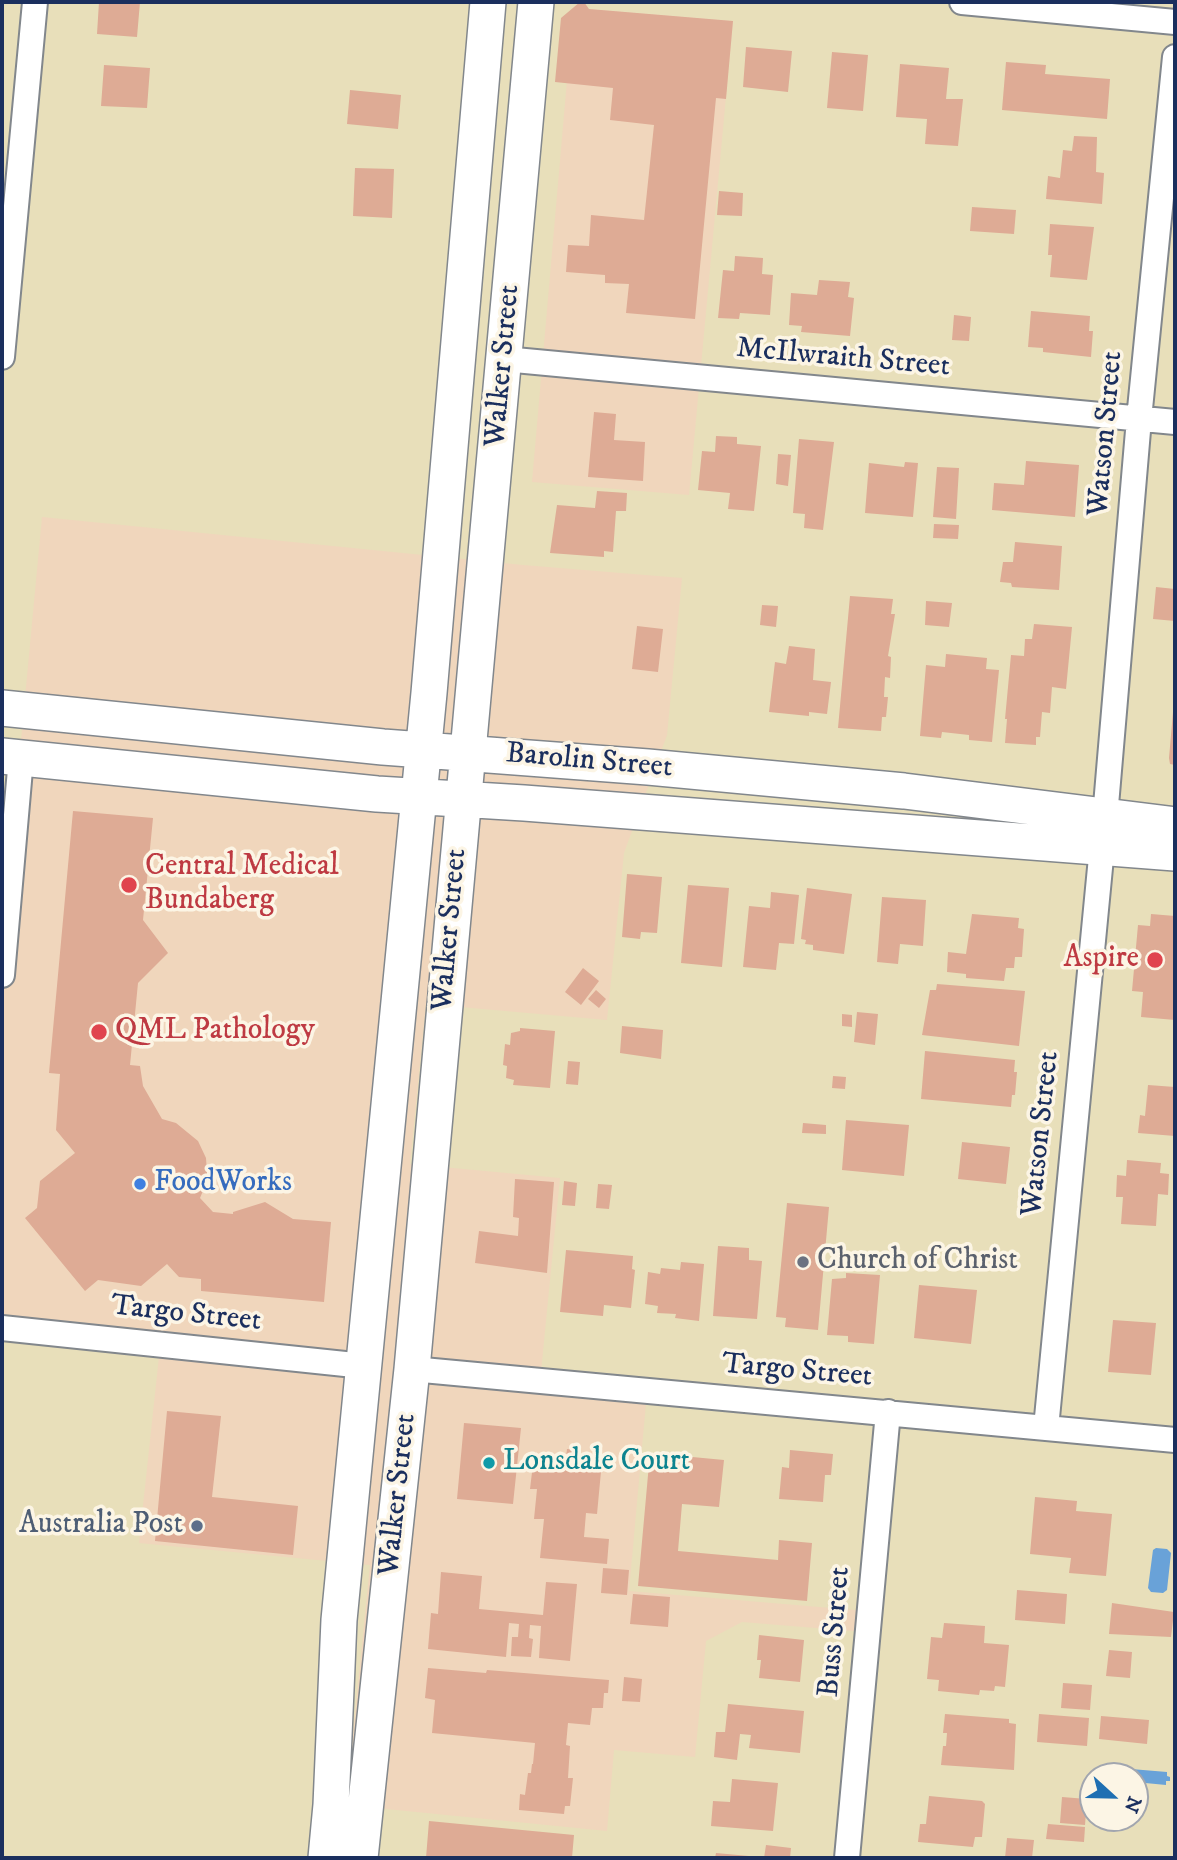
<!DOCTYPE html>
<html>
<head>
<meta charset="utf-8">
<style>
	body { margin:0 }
	#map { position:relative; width:1177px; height:1860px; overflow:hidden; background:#e8dfba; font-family:"IM FELL DW Pica",serif }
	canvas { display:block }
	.frame { position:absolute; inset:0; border:4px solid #1b2f5e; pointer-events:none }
	.north { position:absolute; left:1079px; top:1762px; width:70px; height:70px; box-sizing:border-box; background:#fcf5e5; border:2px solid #a2a6af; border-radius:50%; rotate:112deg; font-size:19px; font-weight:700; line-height:28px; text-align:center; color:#1b2f5e }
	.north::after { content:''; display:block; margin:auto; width:24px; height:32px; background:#1f6fb2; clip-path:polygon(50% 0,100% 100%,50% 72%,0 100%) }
</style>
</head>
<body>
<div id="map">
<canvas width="1177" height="1860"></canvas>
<div class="frame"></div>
<div class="north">N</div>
</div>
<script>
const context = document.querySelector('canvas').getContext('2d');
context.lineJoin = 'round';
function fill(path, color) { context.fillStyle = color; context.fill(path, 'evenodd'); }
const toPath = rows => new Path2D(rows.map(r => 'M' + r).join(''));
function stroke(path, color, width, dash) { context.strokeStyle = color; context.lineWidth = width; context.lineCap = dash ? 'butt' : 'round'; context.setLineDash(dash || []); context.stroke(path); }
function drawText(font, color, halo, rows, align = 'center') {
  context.font = font + ' "IM FELL DW Pica",serif'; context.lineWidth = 7; context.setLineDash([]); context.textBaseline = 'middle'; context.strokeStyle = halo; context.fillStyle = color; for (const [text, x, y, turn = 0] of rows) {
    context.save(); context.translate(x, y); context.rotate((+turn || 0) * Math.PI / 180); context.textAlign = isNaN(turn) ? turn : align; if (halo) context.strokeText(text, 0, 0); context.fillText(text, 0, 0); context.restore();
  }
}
const built = toPath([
	[589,9,733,21,689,495,532,482,572,23],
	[42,517,523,565,682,578,667,735,624,853,607,1020,426,1004,410,1164,560,1178,540,1382,647,1392,629,1591,867,1611,865,1632,742,1622,706,1641,695,1757,614,1750,607,1831,346,1805,370,1565,139,1543,160,1347,2,1332,2,942]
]);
const water = toPath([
	[1156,1548,1167,1549,1171,1553,1167,1590,1163,1593,1151,1592,1148,1588,1153,1550],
	[1131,1769,1167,1772,1167,1776,1170,1777,1170,1781,1166,1781,1166,1785,1135,1782,1135,1776,1130,1776]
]);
const building = toPath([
	[99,2,140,2,137,37,97,34],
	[580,2,584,2,589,9,733,21,726,99,716,98,695,319,626,313,629,284,605,283,605,275,566,272,568,245,589,246,591,215,644,220,654,125,610,120,613,88,555,82,561,18],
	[746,47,792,51,788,92,743,87],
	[832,52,868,55,863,111,827,108],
	[1006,62,1046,65,1045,74,1110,79,1107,119,1002,110],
	[900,64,949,68,946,99,963,99,958,146,925,144,927,119,896,117],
	[104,65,150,68,147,108,101,106],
	[350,90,401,95,398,129,347,124],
	[1074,136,1097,137,1096,172,1104,173,1102,204,1046,199,1048,176,1060,178,1063,150,1072,151],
	[355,168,394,169,392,218,353,216],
	[719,191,743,193,742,216,717,215],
	[972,207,1016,210,1014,234,970,231],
	[1050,224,1094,227,1087,280,1050,277,1052,255,1048,255],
	[735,256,763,258,762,274,773,275,770,315,740,313,739,319,718,318,723,270,734,271],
	[819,280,850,282,848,297,854,298,850,336,801,332,802,326,789,325,791,293,817,295],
	[1031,311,1090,316,1089,331,1093,331,1091,357,1043,352,1043,348,1028,347],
	[954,315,971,317,969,341,952,340],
	[594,412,616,414,614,440,645,442,643,481,588,477],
	[716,436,737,437,737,444,761,446,754,511,728,509,730,493,698,490,702,451,715,452],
	[799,439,834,442,823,530,804,528,805,514,793,513],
	[778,454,791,455,788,486,776,484],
	[1026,461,1079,465,1075,517,992,510,994,483,1024,485],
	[905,462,918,463,913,517,865,513,869,463,904,467],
	[937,467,959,468,956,519,933,517],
	[597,491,627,493,626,511,616,511,613,552,604,551,604,557,550,553,557,505,595,508],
	[934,524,959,525,958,539,933,538],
	[1015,542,1062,546,1059,590,1012,587,1011,583,1000,582,1003,562,1013,562],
	[1156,587,1175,589,1175,621,1153,619],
	[850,596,893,599,891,614,895,614,888,656,891,657,890,678,885,677,884,697,888,697,886,717,882,717,881,731,838,728],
	[926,601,952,603,949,627,925,625],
	[762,605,778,606,776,627,760,625],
	[1034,624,1072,627,1066,689,1052,687,1050,713,1042,712,1040,737,1036,737,1036,745,1005,743,1007,719,1005,719,1011,655,1024,656,1025,639,1032,639],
	[637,626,663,629,658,672,632,669],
	[789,646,815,649,813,680,831,682,827,714,809,712,809,716,769,712,775,662,786,664],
	[946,654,987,658,986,669,999,670,992,742,969,740,969,735,942,732,941,738,920,736,926,665,945,667],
	[1173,712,1175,712,1175,765,1170,764,1169,758],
	[73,811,153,818,143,920,168,953,138,983,130,1065,140,1066,143,1086,162,1119,176,1123,198,1141,206,1158,207,1173,207,1181,200,1198,213,1212,233,1214,233,1212,265,1202,293,1219,331,1222,324,1302,201,1291,201,1279,179,1277,167,1264,141,1286,98,1280,85,1291,25,1218,37,1208,40,1181,75,1153,56,1130,60,1074,49,1073],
	[627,874,662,877,657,933,641,932,640,939,622,937],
	[688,885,729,888,722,967,681,963],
	[807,888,852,894,844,954,813,950,813,945,805,944,806,940,801,939],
	[771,892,799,895,794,944,779,943,776,970,743,967,749,906,770,908],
	[882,897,926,900,923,946,900,944,898,964,877,962],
	[972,914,1019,918,1018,928,1024,929,1022,957,1015,957,1014,968,1006,968,1004,981,966,978,966,974,947,972,948,952,966,954],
	[1151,914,1175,916,1175,1020,1141,1017,1143,992,1132,991,1138,925,1150,926],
	[583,968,599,981,581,1005,565,992],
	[937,984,1025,991,1019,1046,922,1035,930,990,936,990],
	[596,990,606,999,599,1008,588,999],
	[857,1012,878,1014,875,1045,854,1042],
	[842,1014,852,1015,852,1027,842,1026],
	[622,1026,663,1030,661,1059,620,1053],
	[520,1028,555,1031,550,1088,513,1085,514,1080,506,1078,507,1066,503,1065,505,1044,510,1045,511,1033,520,1031],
	[925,1051,1015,1060,1014,1072,1017,1072,1015,1095,1012,1095,1011,1107,921,1099],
	[568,1061,580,1062,578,1085,566,1084],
	[833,1076,846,1077,845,1089,832,1088],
	[1148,1085,1175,1087,1175,1136,1138,1133,1140,1115,1145,1116],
	[846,1120,909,1125,904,1176,842,1170],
	[803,1123,826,1125,826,1134,802,1133],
	[962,1142,1010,1147,1006,1184,958,1179],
	[1127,1160,1161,1163,1160,1173,1169,1174,1168,1195,1158,1194,1156,1226,1121,1224,1123,1197,1116,1197,1117,1175,1126,1176],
	[515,1179,554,1182,547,1273,475,1263,479,1231,518,1236,519,1218,513,1217],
	[564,1181,577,1183,575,1206,562,1205],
	[598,1184,612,1185,609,1209,596,1208],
	[787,1203,829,1207,818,1330,785,1327,786,1318,776,1317],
	[718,1246,749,1248,749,1260,762,1261,757,1319,713,1316],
	[834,1248,845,1249,843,1265,833,1264],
	[566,1250,633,1256,632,1269,635,1270,631,1308,604,1305,603,1316,560,1312],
	[681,1262,704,1264,699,1321,675,1318,676,1314,657,1313,658,1306,645,1304,648,1272,660,1274,661,1268,680,1270],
	[846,1273,880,1275,874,1344,848,1342,848,1336,827,1335,832,1279,846,1278],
	[919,1285,977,1290,971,1344,914,1338],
	[1113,1320,1156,1323,1151,1375,1108,1372],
	[167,1411,221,1416,212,1497,298,1506,293,1555,155,1541],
	[464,1423,521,1428,513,1504,457,1499],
	[567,1449,578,1450,578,1459,602,1461,597,1514,586,1513,584,1537,609,1539,607,1564,540,1558,544,1519,534,1519,537,1489,530,1489,534,1456,566,1457],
	[790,1450,833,1454,831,1475,825,1475,823,1502,779,1499,782,1467,789,1468],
	[650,1453,724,1460,719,1507,682,1504,678,1551,778,1560,779,1540,812,1543,807,1601,638,1586],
	[1035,1497,1077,1501,1076,1511,1112,1514,1106,1576,1069,1573,1071,1558,1030,1554],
	[603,1568,629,1570,627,1595,601,1593],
	[441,1572,482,1576,479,1609,543,1615,546,1582,577,1584,570,1661,539,1658,541,1626,530,1625,529,1638,533,1639,531,1657,511,1656,512,1637,518,1637,519,1624,509,1623,506,1657,428,1649,431,1613,438,1614],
	[1017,1590,1067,1594,1065,1624,1015,1620],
	[633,1594,670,1597,668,1627,630,1624],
	[1112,1603,1174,1612,1171,1637,1109,1634],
	[944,1623,985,1626,984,1643,1009,1645,1005,1687,995,1686,994,1691,980,1690,979,1695,938,1691,939,1680,927,1679,931,1637,942,1638],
	[759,1635,804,1640,800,1682,759,1678,761,1660,757,1660],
	[1109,1650,1132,1652,1130,1678,1106,1676],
	[428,1668,486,1673,487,1670,609,1680,608,1693,604,1693,603,1708,592,1708,590,1725,568,1723,566,1745,570,1746,568,1778,573,1778,570,1806,565,1806,564,1814,519,1810,520,1794,525,1795,528,1773,531,1773,532,1764,533,1764,535,1743,432,1733,435,1700,425,1698],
	[624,1677,642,1679,640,1702,622,1701],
	[1063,1683,1092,1685,1090,1710,1061,1708],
	[728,1704,804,1711,800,1753,749,1748,751,1735,740,1734,737,1760,714,1757,716,1732,725,1732],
	[945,1714,1009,1719,1009,1723,1016,1724,1014,1770,941,1765,943,1746,946,1746,947,1733,943,1733],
	[1039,1714,1089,1718,1087,1746,1037,1742],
	[1101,1716,1149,1720,1147,1744,1099,1739],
	[732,1779,778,1783,773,1831,711,1826,713,1801,730,1802],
	[929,1796,982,1801,985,1804,982,1837,975,1837,973,1847,918,1842,920,1824,926,1824],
	[1062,1797,1087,1799,1085,1825,1060,1823],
	[429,1821,574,1835,572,1858,426,1858],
	[1048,1824,1085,1827,1084,1842,1046,1839],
	[1007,1838,1034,1840,1032,1858,1005,1858],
	[766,1845,791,1848,790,1858,764,1858],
	[716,1853,749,1856,749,1858,715,1858]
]);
const street = toPath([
	[962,2,1175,22],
	[2,357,35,2],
	[504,359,1175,422],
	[1105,817,1139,419,1175,57],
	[2,975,21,758],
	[2,1328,364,1366],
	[412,1369,1175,1440],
	[1046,1428,1102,847],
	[847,1858,888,1412]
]);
const secondary = toPath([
	[2,708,383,747,648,767,904,791,1175,825],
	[2,756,377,794,524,803,1175,853],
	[326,1858,331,1805,339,1620,429,693,488,2],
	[360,1858,412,1369,536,2]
]);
const markers = [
	[129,885,9,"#e0444e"],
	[1155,960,9,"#e0444e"],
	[99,1032,9,"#e0444e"],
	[140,1184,7,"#3f7fe0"],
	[803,1262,7,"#6b7280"],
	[489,1463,7,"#0f9aa8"],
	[197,1526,7,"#5c6f8a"]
];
const streetNames = [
	["McIlwraith Street",843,359,5],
	["Walker Street",504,366,-85],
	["Watson Street",1107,434,-85],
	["Barolin Street",589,762,5],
	["Walker Street",451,930,-85],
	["Watson Street",1042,1134,-84],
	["Targo Street",186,1315,6],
	["Targo Street",797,1372,5],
	["Walker Street",399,1495,-84],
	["Buss Street",836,1632,-85]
];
const healthNames = [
	["Central Medical",145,868],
	["Bundaberg",145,902],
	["Aspire",1139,960,"right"],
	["QML Pathology",115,1032]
];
const shopNames = [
	["FoodWorks",154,1184]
];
const worshipNames = [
	["Church of Christ",817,1262]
];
const cultureNames = [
	["Lonsdale Court",503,1463]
];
const serviceNames = [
	["Australia Post",183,1526]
];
fill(built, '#f0d6bc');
fill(water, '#69a2d8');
fill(building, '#deab95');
stroke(street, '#82878c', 28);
stroke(secondary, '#82878c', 38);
stroke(street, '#fff', 24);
stroke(secondary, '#fff', 35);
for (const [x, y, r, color] of markers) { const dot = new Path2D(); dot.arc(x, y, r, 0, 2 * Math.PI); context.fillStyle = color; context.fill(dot); stroke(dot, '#fcf5e5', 2.5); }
drawText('30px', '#1b2f5e', '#fcf5e5', streetNames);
drawText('30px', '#be3a42', '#fcf5e5', healthNames, 'left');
drawText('30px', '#366cbe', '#fcf5e5', shopNames, 'left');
drawText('30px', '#5b616d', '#fcf5e5', worshipNames, 'left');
drawText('30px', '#0d838f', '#fcf5e5', cultureNames, 'left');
drawText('30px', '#4e5e75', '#fcf5e5', serviceNames, 'right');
</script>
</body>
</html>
